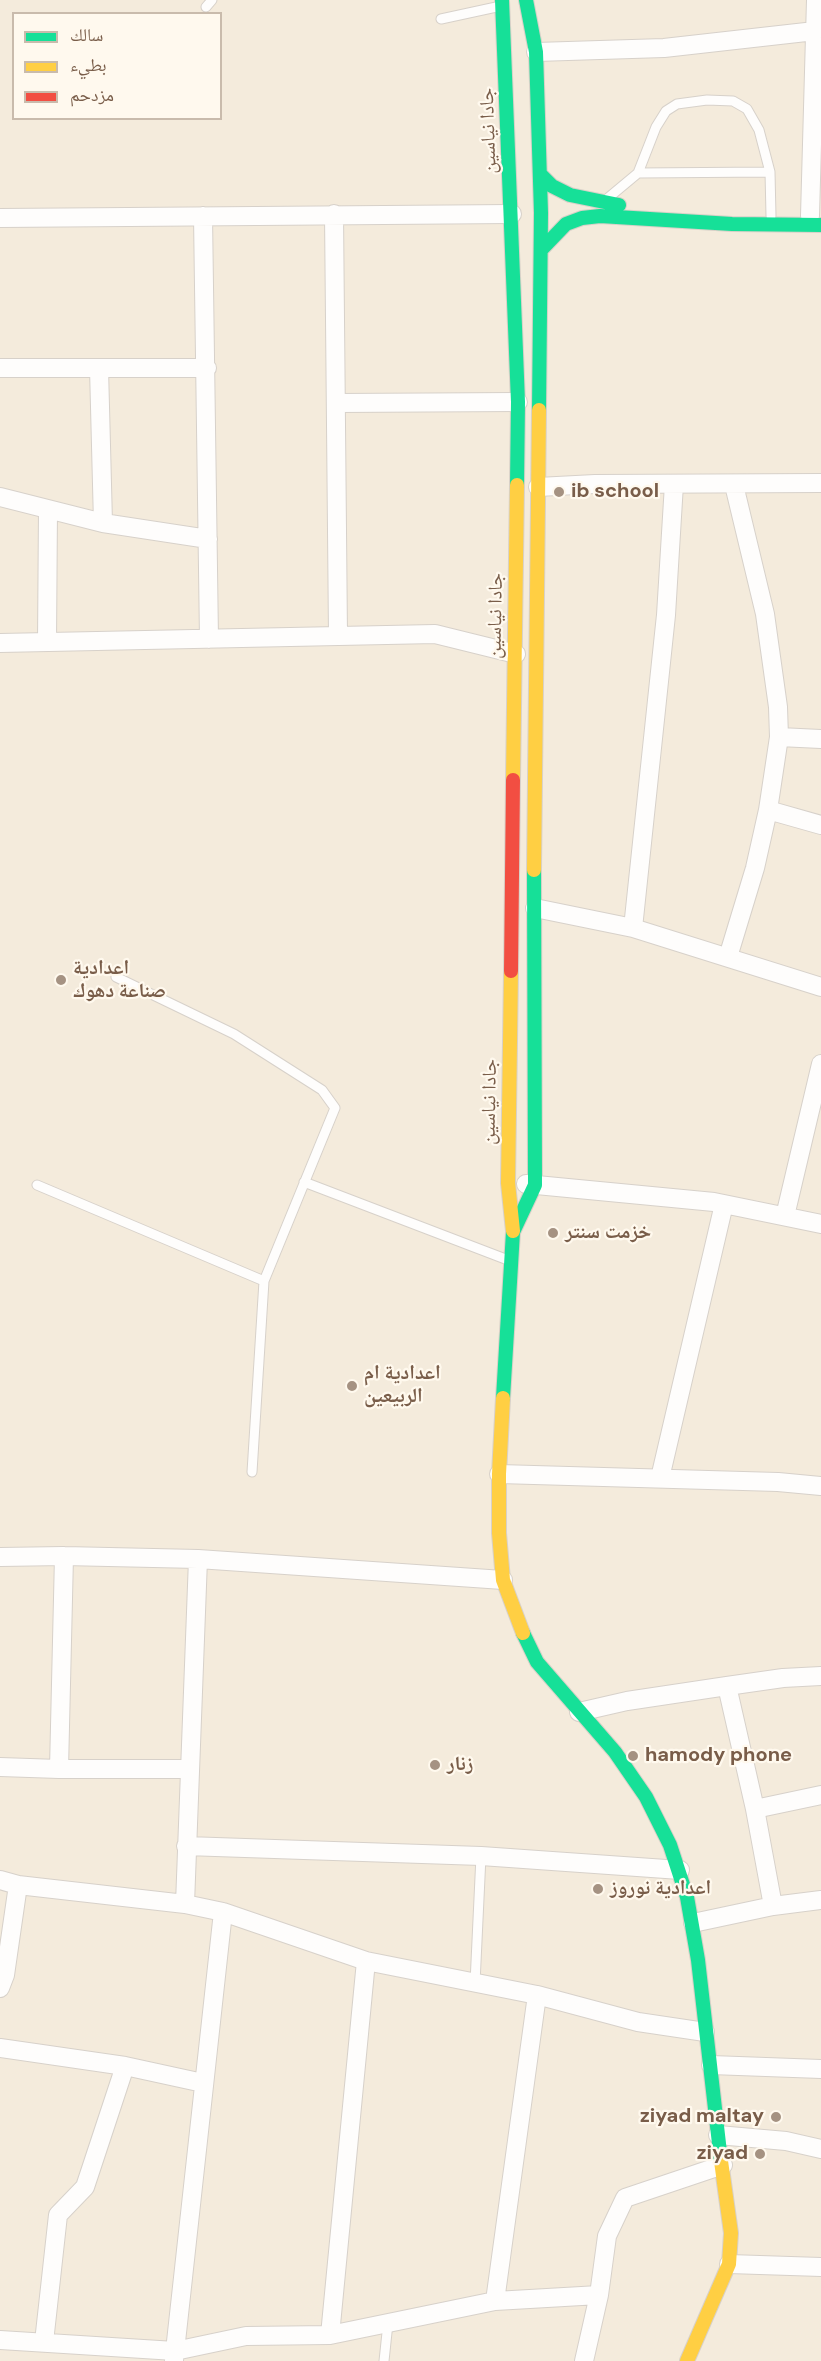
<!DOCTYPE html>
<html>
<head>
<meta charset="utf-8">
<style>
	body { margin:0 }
	#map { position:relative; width:821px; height:2361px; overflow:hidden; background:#f8f4ec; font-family:"DM Sans","Noto Naskh Arabic",sans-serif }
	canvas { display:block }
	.legend { position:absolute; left:12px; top:12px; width:210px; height:108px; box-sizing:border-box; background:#fff9ee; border:2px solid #c9bbac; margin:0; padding:8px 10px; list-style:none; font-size:18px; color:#795d49 }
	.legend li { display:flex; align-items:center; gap:12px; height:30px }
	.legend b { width:30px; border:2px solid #c9bbac }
</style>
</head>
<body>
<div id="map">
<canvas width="821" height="2361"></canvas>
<ul class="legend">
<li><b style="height:8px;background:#16e098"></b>سالك</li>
<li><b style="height:8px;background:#ffcf43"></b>بطيء</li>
<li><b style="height:8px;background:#f24e42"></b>مزدحم</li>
</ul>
</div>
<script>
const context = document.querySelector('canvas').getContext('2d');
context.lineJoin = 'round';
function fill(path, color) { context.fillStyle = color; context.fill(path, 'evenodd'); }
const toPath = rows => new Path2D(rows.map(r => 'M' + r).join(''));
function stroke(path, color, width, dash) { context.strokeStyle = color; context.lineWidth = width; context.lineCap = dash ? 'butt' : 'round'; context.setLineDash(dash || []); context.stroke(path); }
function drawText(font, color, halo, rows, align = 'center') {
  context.font = font + ' "DM Sans","Noto Naskh Arabic",sans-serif'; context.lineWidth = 4.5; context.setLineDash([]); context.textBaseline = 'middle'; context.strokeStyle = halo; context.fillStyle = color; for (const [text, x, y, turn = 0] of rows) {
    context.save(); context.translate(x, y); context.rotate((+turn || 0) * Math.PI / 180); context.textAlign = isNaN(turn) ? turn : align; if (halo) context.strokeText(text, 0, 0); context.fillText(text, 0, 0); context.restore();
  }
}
const residential = toPath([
	[0,0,821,0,821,2361,0,2361],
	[14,14,220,14,220,118,14,118]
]);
const lane = toPath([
	[206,7,212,0],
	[441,19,501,6],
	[638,173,770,172],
	[608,198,638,173,656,127,666,111,677,104,707,100,733,101,747,109,759,130,770,172,771,216],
	[116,977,234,1034,322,1090,335,1108,264,1281,252,1472],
	[304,1182,508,1260],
	[37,1185,264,1281],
	[475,1983,481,1856],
	[384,2361,388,2323]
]);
const street = toPath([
	[536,52,664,48,815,31],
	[334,214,338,636],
	[203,216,209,639],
	[810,216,816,0],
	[0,218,512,214],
	[0,368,207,368],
	[99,368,103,523],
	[337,403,518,402],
	[538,487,595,484,821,483],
	[0,497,103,523,208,539],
	[47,642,48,509],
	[0,643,435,634,516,654],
	[779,737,821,739],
	[768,810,821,825],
	[535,908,633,928,821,987],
	[633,928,666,615,674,484],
	[728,957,755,868,768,810,779,737,778,707,765,614,734,485],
	[526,1184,714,1202,821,1224],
	[785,1216,821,1064],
	[499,1474,778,1482,821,1486],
	[660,1478,724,1204],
	[0,1557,64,1556,198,1559,503,1580],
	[727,1686,755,1809,773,1906],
	[579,1712,627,1701,727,1686,783,1678,821,1676],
	[0,1767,59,1769,189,1769],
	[59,1769,64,1556],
	[755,1809,821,1795],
	[186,1846,481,1856,680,1870],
	[0,1880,18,1885,185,1904,223,1912,366,1961,537,1995,638,2022,705,2032],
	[185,1904,198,1559],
	[693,1923,773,1906,821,1900],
	[0,1988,5,1975,18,1885],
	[0,2048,125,2066,203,2083],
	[711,2065,821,2069],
	[718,2135,786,2141,821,2149],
	[729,2264,821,2267],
	[495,2301,537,1995],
	[330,2335,366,1961],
	[0,2340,175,2351,246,2336,330,2335,495,2301,599,2295],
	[44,2342,58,2215,85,2187,125,2066],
	[174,2360,223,1912],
	[584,2361,599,2295,607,2236,625,2198,723,2165]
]);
const fast = toPath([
	[502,0,518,402,517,485],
	[526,0,536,52,541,213,539,410],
	[540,174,552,186,570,195,619,205],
	[541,250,566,224,582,218,600,216,732,224,821,225],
	[503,1398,513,1232,535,1185,534,870],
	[523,1633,537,1662,615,1752,646,1797,670,1845,687,1897,698,1960,721,2161]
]);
const slow = toPath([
	[513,780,517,485],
	[534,870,539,410],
	[511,971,508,1183,513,1231],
	[503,1398,499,1474,499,1533,503,1580,523,1633],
	[687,2361,729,2264,731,2233,721,2161]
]);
const jam = toPath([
	[511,971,513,780]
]);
const markers = [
	[559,492,6,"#a59282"],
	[61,980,6,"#a59282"],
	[553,1233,6,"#a59282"],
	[352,1386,6,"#a59282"],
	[633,1756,6,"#a59282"],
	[435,1765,6,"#a59282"],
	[598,1889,6,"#a59282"],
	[776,2117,6,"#a59282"],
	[760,2154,6,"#a59282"]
];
const streetNames = [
	["جادا نیاسین",489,131,-92],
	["جادا نیاسین",496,616,-89],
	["جادا نیاسین",490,1102,-89]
];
const poiNames = [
	["ib school",571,492],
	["اعدادية",73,969],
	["صناعة دهوك",73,992],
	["خزمت سنتر",565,1233],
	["اعدادية ام",364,1374],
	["الربيعين",364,1397],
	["hamody phone",645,1756],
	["زنار",447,1765],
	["اعدادية نوروز",610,1889],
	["ziyad maltay",764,2117,"right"],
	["ziyad",748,2154,"right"]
];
fill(residential, '#f4ebdc');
stroke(lane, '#d7d1ca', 11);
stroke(street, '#d7d1ca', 20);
stroke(fast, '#d8d1c8', 16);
stroke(slow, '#d8d1c8', 16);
stroke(jam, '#d8d1c8', 16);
stroke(lane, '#fefdfc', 9);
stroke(street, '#fefdfc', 18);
stroke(fast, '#16e098', 14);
stroke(slow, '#ffcf43', 14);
stroke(jam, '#f24e42', 14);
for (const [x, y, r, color] of markers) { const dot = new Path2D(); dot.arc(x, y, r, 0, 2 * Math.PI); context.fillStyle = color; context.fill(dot); stroke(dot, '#fff9ee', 2); }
drawText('20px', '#795d49', '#fff9ee', streetNames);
drawText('bold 20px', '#795d49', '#fff9ee', poiNames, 'left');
</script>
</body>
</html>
